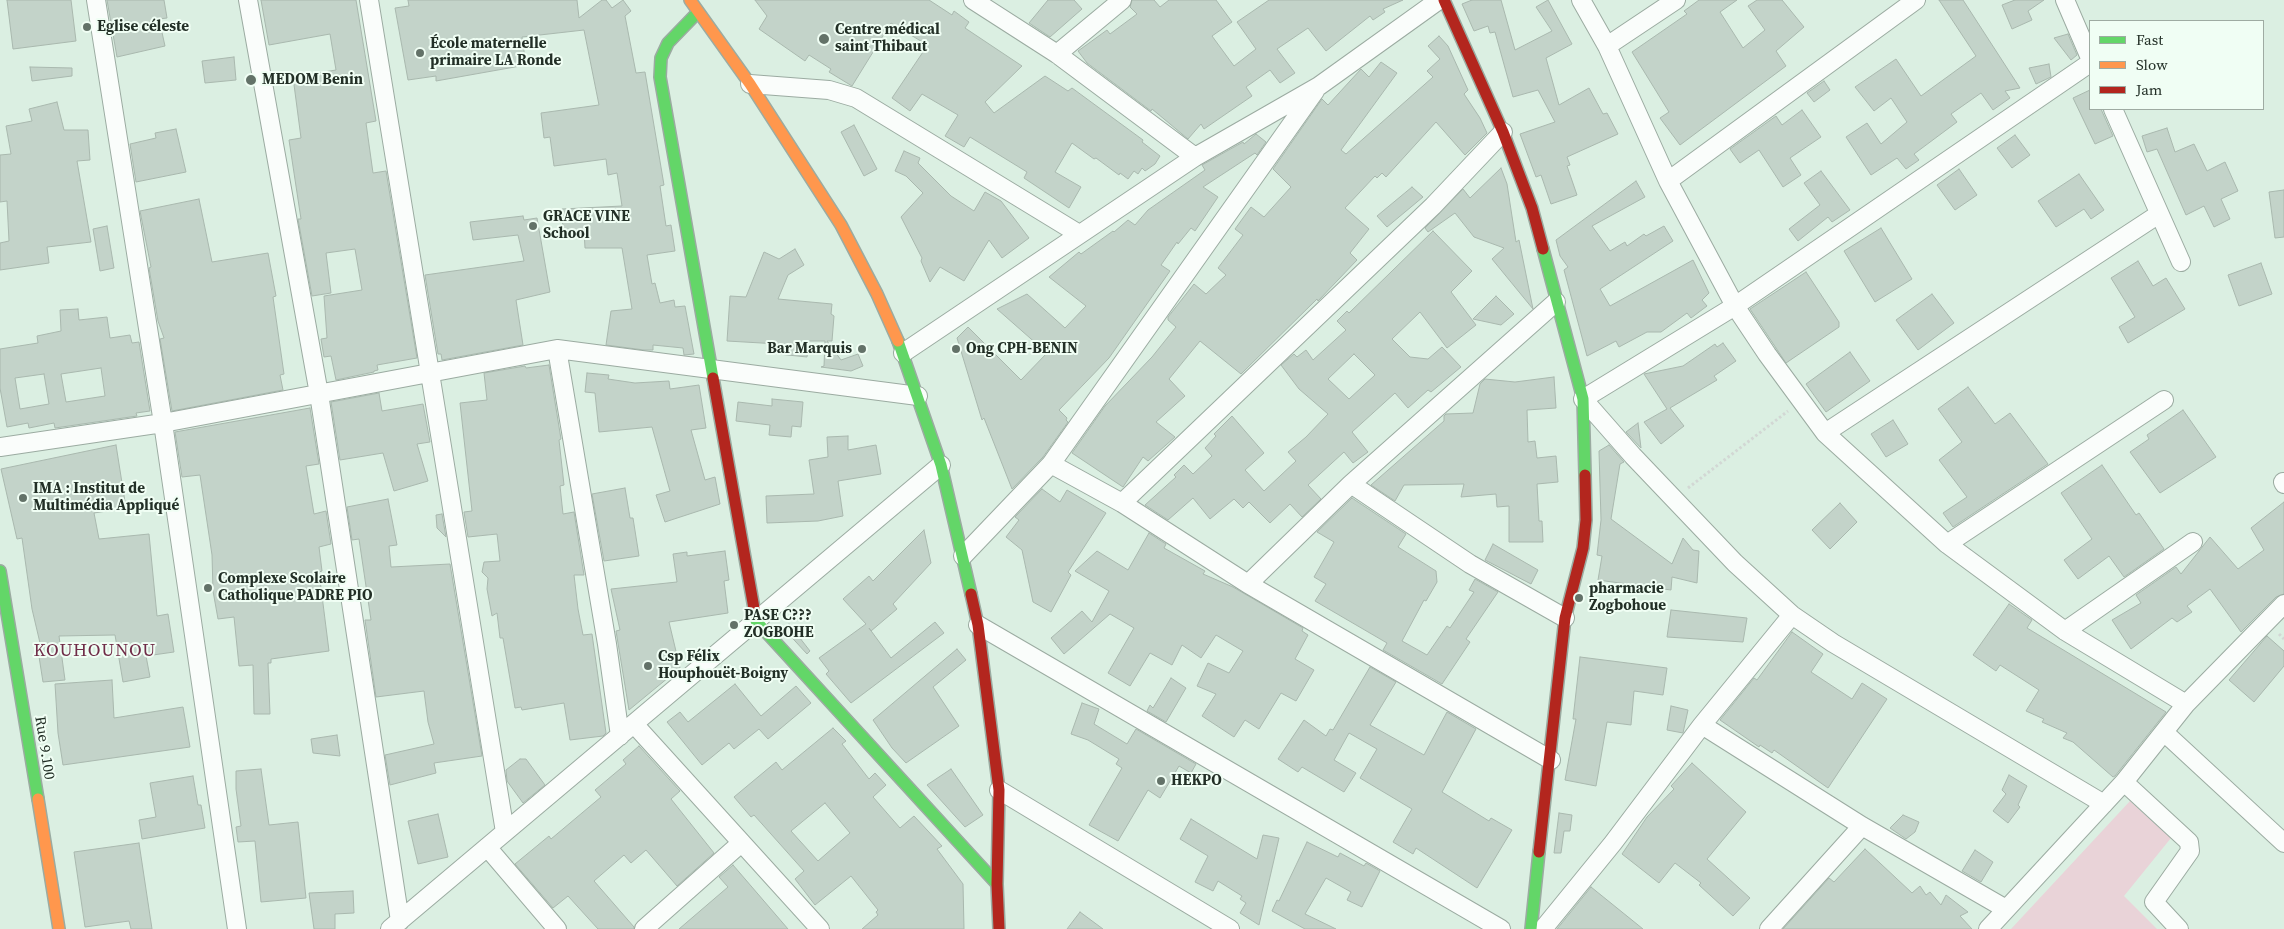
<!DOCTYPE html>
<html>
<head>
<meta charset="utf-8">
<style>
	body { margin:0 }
	#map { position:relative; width:2284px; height:929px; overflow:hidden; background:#dbefe2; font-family:"Source Serif 4",serif }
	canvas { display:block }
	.legend { position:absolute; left:2089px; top:20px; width:175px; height:90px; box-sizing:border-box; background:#f0fef4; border:1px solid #9eaba2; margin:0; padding:6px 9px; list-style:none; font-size:15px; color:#222f26 }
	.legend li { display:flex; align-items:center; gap:10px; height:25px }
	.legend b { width:25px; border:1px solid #9eaba2 }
</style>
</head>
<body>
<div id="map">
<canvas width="2284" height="929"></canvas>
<ul class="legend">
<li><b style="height:6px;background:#63d668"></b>Fast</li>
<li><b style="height:6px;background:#ff974d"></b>Slow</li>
<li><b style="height:6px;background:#b3261e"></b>Jam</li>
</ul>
</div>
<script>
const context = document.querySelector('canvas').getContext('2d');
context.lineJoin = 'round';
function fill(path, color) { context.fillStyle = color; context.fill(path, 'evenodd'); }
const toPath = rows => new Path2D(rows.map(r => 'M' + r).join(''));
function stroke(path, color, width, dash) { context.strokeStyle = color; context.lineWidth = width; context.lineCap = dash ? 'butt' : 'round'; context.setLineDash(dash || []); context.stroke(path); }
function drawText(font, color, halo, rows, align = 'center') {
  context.font = font + ' "Source Serif 4",serif'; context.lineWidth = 4; context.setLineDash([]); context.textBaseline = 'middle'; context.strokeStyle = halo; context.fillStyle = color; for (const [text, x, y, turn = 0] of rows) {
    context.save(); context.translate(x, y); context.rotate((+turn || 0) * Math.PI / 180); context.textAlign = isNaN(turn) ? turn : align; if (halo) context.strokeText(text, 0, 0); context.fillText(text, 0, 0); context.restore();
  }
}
const green = toPath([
	[2130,801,2171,838,2124,896,2157,929,2011,929]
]);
const building = toPath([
	[7,0,71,0,76,41,13,49,7,0],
	[107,0,164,0,167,18,159,19,165,46,117,57,107,0],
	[261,0,356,0,376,121,366,123,373,173,386,171,417,358,377,365,378,370,374,371,374,372,336,380,331,356,324,357,321,339,327,338,324,296,362,290,355,249,326,253,331,293,312,296,298,219,301,219,289,140,301,138,293,77,336,70,330,34,269,45,261,0],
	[408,0,577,0,579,18,602,0,606,0,612,8,623,0,631,11,625,16,636,73,645,72,664,185,660,186,666,226,671,225,675,251,647,255,652,284,655,283,660,303,674,300,675,307,685,306,694,354,684,355,683,348,653,345,653,350,644,350,606,345,611,311,632,309,622,248,585,248,584,231,563,232,562,209,622,206,617,173,608,175,606,159,554,166,550,137,544,138,541,113,599,105,584,30,522,37,526,65,436,81,436,76,408,80,395,8,409,6,408,0],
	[755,0,929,0,952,15,954,11,969,22,965,28,1022,66,985,102,994,113,1045,76,1068,91,1072,88,1143,140,1142,142,1160,156,1155,164,1145,171,1142,168,1138,174,1134,171,1128,179,1120,173,1119,175,1096,158,1094,159,1072,143,1055,172,1081,187,1069,208,1024,178,1027,172,970,137,964,147,945,136,958,115,922,94,910,111,892,98,925,49,921,47,924,43,891,23,852,86,829,72,831,69,809,55,805,61,759,29,767,16,755,0],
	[1048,0,1074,0,1082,9,1050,37,1029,23,1048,0],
	[1132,0,1154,0,1160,7,1169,0,1216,0,1232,22,1212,36,1234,66,1256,49,1237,22,1269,0,1403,0,1383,9,1385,12,1373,20,1370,16,1326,51,1308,28,1277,49,1295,73,1280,83,1270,70,1246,87,1252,96,1204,129,1201,124,1188,139,1152,109,1151,111,1087,63,1078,51,1107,30,1110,34,1137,14,1130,7,1132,0],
	[1472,0,1501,0,1515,50,1552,31,1536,7,1548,0,1572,44,1546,58,1559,105,1589,88,1603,114,1607,113,1618,134,1567,157,1570,165,1567,166,1577,195,1551,204,1541,175,1536,177,1520,134,1555,122,1538,90,1513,97,1495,32,1490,33,1488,26,1474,31,1462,4,1472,0],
	[1699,0,1737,0,1720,12,1743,48,1765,30,1748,6,1757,0,1782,0,1804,27,1776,51,1786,66,1680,145,1660,118,1669,112,1632,52,1687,14,1684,11,1699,0],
	[1939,0,1963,0,2020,88,2005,91,2010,98,1993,110,1981,93,1951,114,1957,122,1914,154,1919,160,1906,169,1897,158,1871,175,1846,137,1867,123,1881,144,1907,122,1891,98,1874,111,1855,87,1896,59,1921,96,1976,56,1939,0],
	[2015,0,2044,0,2028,11,2032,20,2012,29,2002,5,2015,0],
	[2068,34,2077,55,2071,60,2054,38,2068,34],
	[1439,36,1448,46,1468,90,1464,94,1480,118,1487,133,1465,155,1436,122,1386,177,1382,173,1377,178,1375,176,1345,208,1369,229,1350,253,1357,260,1318,301,1317,299,1241,374,1200,341,1169,379,1185,396,1156,422,1175,437,1148,461,1143,457,1123,487,1072,453,1105,406,1152,357,1176,327,1168,320,1168,317,1194,284,1206,294,1226,275,1218,268,1243,235,1235,229,1251,207,1264,217,1291,187,1273,169,1322,99,1328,105,1361,69,1369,77,1381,62,1397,73,1341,150,1346,154,1433,77,1427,71,1440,59,1428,46,1439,36],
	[234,57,236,80,205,83,202,61,234,57],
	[2049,64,2051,77,2036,84,2029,68,2049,64],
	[30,67,72,68,72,76,32,81,30,67],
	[1824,81,1830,90,1814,102,1807,93,1824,81],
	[2090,90,2090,109,2101,109,2113,136,2095,144,2073,98,2090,90],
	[57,102,64,130,88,130,90,160,77,161,91,242,47,247,49,263,0,270,0,243,9,241,7,201,0,202,0,155,11,154,6,126,32,121,29,109,57,102],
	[1802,110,1821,137,1790,158,1801,175,1783,187,1759,150,1740,163,1730,149,1776,116,1782,125,1802,110],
	[854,125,877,169,864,176,841,132,854,125],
	[2167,128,2175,152,2194,144,2207,171,2225,162,2238,191,2221,199,2230,219,2214,227,2204,206,2186,215,2157,149,2147,152,2142,136,2167,128],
	[176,129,186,172,136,182,130,144,156,138,155,133,176,129],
	[1256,134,1266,142,1257,155,1255,153,1203,187,1218,197,1195,231,1191,228,1178,244,1177,242,1161,265,1170,271,1109,358,1059,410,1067,418,1066,420,1068,422,1043,457,1012,489,984,418,982,420,957,338,968,327,1021,380,1047,353,997,309,1027,294,1065,328,1086,306,1049,277,1079,252,1081,254,1113,231,1114,232,1128,220,1135,225,1148,210,1205,170,1202,165,1243,142,1244,144,1256,134],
	[2015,135,2030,155,2012,168,1997,148,2015,135],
	[904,151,920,158,918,163,951,196,974,211,985,192,1001,201,1029,238,1002,258,989,240,964,281,940,267,930,282,921,261,922,258,901,217,923,193,906,176,895,171,904,151],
	[1501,168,1507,184,1516,242,1519,240,1533,309,1492,259,1504,248,1474,237,1455,213,1428,232,1425,228,1463,189,1470,198,1501,168],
	[1959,169,1977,195,1955,210,1937,185,1959,169],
	[1821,171,1850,210,1832,222,1828,217,1798,241,1789,229,1820,205,1804,183,1821,171],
	[2079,174,2104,210,2091,219,2084,209,2056,227,2038,201,2079,174],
	[1636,181,1645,197,1592,226,1610,251,1625,242,1627,246,1644,234,1646,236,1664,226,1673,241,1600,289,1610,306,1693,260,1709,293,1702,300,1707,306,1691,318,1687,313,1661,332,1647,332,1619,347,1616,341,1587,356,1564,270,1568,267,1560,256,1556,240,1636,181],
	[1412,187,1423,197,1387,227,1377,216,1412,187],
	[2284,190,2284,237,2275,238,2269,192,2284,190],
	[199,199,212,262,268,253,276,296,273,297,284,374,280,375,283,390,172,411,160,339,164,338,158,321,149,268,151,267,140,211,199,199],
	[523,216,524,220,537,218,550,292,516,300,523,345,442,360,441,354,438,354,425,275,524,261,518,235,473,240,470,222,523,216],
	[107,226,114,268,100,271,93,229,107,226],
	[1881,228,1912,279,1875,302,1844,251,1881,228],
	[1433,231,1472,271,1451,292,1476,325,1447,348,1420,312,1392,339,1410,357,1428,359,1442,347,1461,367,1431,392,1428,390,1408,408,1395,393,1352,432,1368,452,1353,463,1344,452,1308,485,1321,499,1302,517,1290,504,1270,523,1249,502,1243,508,1234,499,1210,519,1193,498,1168,520,1145,505,1176,477,1174,475,1184,465,1193,474,1212,456,1205,448,1216,436,1214,434,1232,416,1264,453,1245,470,1264,491,1296,461,1288,452,1306,437,1328,414,1299,389,1281,365,1294,354,1297,357,1306,350,1313,360,1346,330,1337,321,1347,311,1349,313,1433,231],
	[1354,354,1375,375,1349,399,1328,379,1354,354],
	[795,249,804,265,788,275,778,299,832,304,831,314,834,316,832,341,827,341,841,360,858,354,863,366,851,371,821,367,824,366,825,341,809,341,807,357,778,354,779,344,727,341,730,296,746,297,764,252,779,259,795,249],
	[2138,261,2153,286,2166,278,2185,309,2128,343,2119,327,2135,317,2111,278,2138,261],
	[2261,263,2272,294,2239,306,2228,275,2261,263],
	[1806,272,1839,322,1839,327,1786,363,1750,309,1806,272],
	[1932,294,1954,323,1918,350,1896,320,1932,294],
	[1496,296,1514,314,1501,325,1473,319,1496,296],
	[78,309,79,320,107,317,110,338,130,335,132,343,139,342,150,411,136,413,137,416,55,428,54,423,29,428,28,423,7,427,0,388,0,349,38,343,37,336,61,331,60,310,78,309],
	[101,368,105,396,66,402,61,374,101,368],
	[44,374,49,404,20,409,15,378,44,374],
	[1723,343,1736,361,1714,376,1717,380,1670,408,1684,426,1661,444,1644,422,1667,409,1644,374,1683,366,1715,344,1717,347,1723,343],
	[1850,352,1870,381,1826,412,1806,384,1850,352],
	[549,365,561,439,559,440,564,485,560,486,563,514,574,512,584,575,574,575,578,609,583,635,592,634,606,733,603,736,570,740,564,703,522,710,521,707,515,708,503,638,500,638,497,613,492,616,487,589,488,578,482,572,484,562,500,561,497,534,468,537,464,512,472,511,460,403,487,400,484,373,525,366,526,368,549,365],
	[587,373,609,375,608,379,635,383,669,381,670,389,699,385,706,428,691,430,705,480,715,477,720,504,665,522,656,495,670,491,652,427,599,432,595,393,585,392,587,373],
	[1554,377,1556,408,1527,410,1528,442,1535,441,1537,458,1556,456,1558,482,1537,484,1539,521,1542,521,1543,542,1509,542,1509,506,1497,507,1496,494,1461,497,1464,484,1404,485,1395,501,1371,485,1444,421,1444,416,1446,414,1473,413,1480,384,1485,379,1515,382,1554,377],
	[1968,387,1995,424,2010,413,2048,464,1953,527,1943,513,1967,497,1939,460,1962,442,1938,409,1968,387],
	[379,393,382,411,423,404,430,442,417,444,428,481,394,491,383,453,340,460,331,402,379,393],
	[772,399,803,402,801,427,792,426,791,437,769,435,770,425,736,421,738,402,772,406,772,399],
	[310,408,319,464,306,466,314,514,326,511,331,544,319,547,322,571,319,572,329,651,271,659,271,663,268,663,270,714,254,714,253,665,239,666,234,617,218,619,213,591,212,555,200,475,182,477,175,432,310,408],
	[2183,410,2216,457,2160,493,2130,452,2149,439,2147,435,2183,410],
	[1893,420,1908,444,1886,457,1871,434,1893,420],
	[1638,423,1641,448,1626,432,1638,423],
	[848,436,848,450,876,445,881,474,838,481,843,516,818,521,767,523,766,496,814,494,809,460,828,457,827,437,848,436],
	[116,445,126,508,94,513,99,539,149,534,157,616,168,614,174,652,146,656,150,677,123,682,115,635,59,636,65,680,43,682,37,644,40,643,32,609,22,538,17,539,1,469,116,445],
	[1609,445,1624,462,1620,464,1611,519,1672,564,1683,538,1693,550,1699,551,1697,583,1672,577,1671,590,1598,580,1602,556,1597,555,1601,520,1599,451,1609,445],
	[2102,465,2136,515,2139,513,2164,549,2124,577,2109,556,2078,579,2064,560,2092,539,2061,493,2102,465],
	[625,488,630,518,633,518,639,556,604,561,592,494,625,488],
	[1042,489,1060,502,1067,490,1106,513,1068,572,1071,575,1051,612,1033,602,1022,550,1006,537,1019,520,1015,517,1042,489],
	[1352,498,1406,534,1398,547,1436,571,1437,582,1426,601,1424,600,1402,641,1427,655,1447,626,1450,628,1474,592,1469,590,1475,579,1498,592,1466,639,1470,642,1442,684,1383,650,1387,643,1315,601,1326,584,1314,577,1334,542,1317,532,1352,498],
	[388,499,397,545,389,546,391,567,450,564,482,756,434,763,436,773,390,785,385,755,434,744,428,722,424,691,376,697,365,620,371,620,359,539,352,540,347,507,388,499],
	[2284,502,2284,594,2276,597,2241,632,2210,589,2187,606,2192,612,2177,622,2172,618,2131,649,2112,620,2141,603,2136,595,2176,567,2181,574,2210,537,2238,569,2264,550,2251,528,2284,502],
	[1840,503,1857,522,1830,549,1812,530,1840,503],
	[442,514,446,537,437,528,436,515,442,514],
	[924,530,931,563,893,604,897,609,871,631,869,628,891,658,935,622,944,633,851,703,826,674,829,671,819,658,866,624,843,599,869,576,873,581,924,530],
	[1149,533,1166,544,1164,548,1205,571,1203,574,1233,587,1303,628,1302,631,1308,635,1295,659,1314,670,1296,701,1281,693,1259,729,1245,720,1234,737,1202,716,1216,694,1197,686,1208,663,1229,673,1243,651,1216,635,1201,658,1182,645,1172,665,1150,653,1130,686,1108,673,1134,628,1110,614,1064,654,1051,638,1082,611,1092,622,1109,591,1075,571,1097,551,1128,570,1149,533],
	[1493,544,1538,570,1531,584,1485,560,1493,544],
	[725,551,729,580,724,581,728,613,669,622,680,668,629,710,616,631,620,630,611,589,677,582,673,554,687,552,687,556,725,551],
	[2009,604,2032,620,2027,628,2166,712,2115,776,2113,777,2073,742,2063,738,2067,733,2042,722,2044,719,2026,711,2039,690,2000,665,1996,671,1973,655,2009,604],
	[1671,610,1747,618,1743,642,1667,637,1671,610],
	[789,624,810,651,807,654,784,629,789,624],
	[1792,632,1823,654,1811,672,1852,699,1862,683,1887,699,1828,788,1774,750,1772,753,1760,745,1759,747,1720,720,1754,678,1757,680,1792,632],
	[2267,636,2284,651,2284,666,2254,702,2229,680,2267,636],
	[957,649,966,660,933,687,959,726,906,763,892,748,873,720,957,649],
	[1580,657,1667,668,1663,695,1634,691,1631,725,1607,722,1596,786,1565,780,1576,719,1573,719,1580,657],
	[1370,667,1396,682,1370,725,1424,755,1447,712,1476,729,1442,792,1489,821,1491,818,1512,830,1477,888,1416,848,1413,854,1393,842,1412,809,1360,778,1377,749,1349,733,1334,760,1356,773,1344,792,1302,767,1298,772,1278,759,1304,720,1326,736,1330,729,1333,730,1370,667],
	[1171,678,1186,688,1166,722,1147,711,1150,705,1153,708,1171,678],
	[112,680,114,718,183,707,190,747,63,765,58,733,55,684,112,680],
	[735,684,761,716,796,686,811,703,768,739,759,729,734,749,729,743,702,765,667,722,680,712,688,722,735,684],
	[1082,703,1099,709,1094,724,1127,744,1136,729,1196,764,1191,773,1179,766,1160,798,1148,790,1118,841,1089,825,1122,768,1116,764,1119,759,1088,740,1071,734,1082,703],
	[1671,706,1688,710,1683,733,1667,730,1671,706],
	[833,728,846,741,842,744,869,779,875,773,886,785,873,797,900,828,914,816,942,846,937,849,963,884,964,929,862,929,878,915,876,912,878,910,851,876,815,905,795,879,804,871,754,815,751,817,734,797,776,762,782,770,833,728],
	[825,803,850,833,818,861,791,831,825,803],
	[337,735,340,756,313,753,311,739,337,735],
	[639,746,680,791,671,799,714,853,677,886,646,850,631,863,624,855,594,881,634,927,634,929,598,929,568,896,553,908,515,864,549,836,551,839,601,797,595,790,626,764,623,760,639,746],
	[520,759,526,759,545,785,523,803,507,781,506,770,520,759],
	[1692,763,1746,812,1707,859,1750,898,1733,916,1699,885,1701,883,1675,863,1659,883,1622,854,1647,817,1674,789,1671,786,1692,763],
	[261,769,269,825,298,822,306,898,261,902,255,841,238,842,236,827,241,826,236,789,236,771,261,769],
	[951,769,983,815,965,827,927,785,951,769],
	[2009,775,2027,786,2018,805,2020,807,2008,823,1993,811,2006,794,2002,790,2009,775],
	[193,776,198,805,201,805,205,828,142,839,139,820,156,817,150,783,193,776],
	[1559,813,1572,815,1570,831,1564,831,1561,853,1554,853,1559,813],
	[438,814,448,857,418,864,408,821,438,814],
	[1903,815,1919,822,1915,832,1906,839,1890,828,1903,815],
	[1191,819,1257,859,1263,835,1279,838,1259,925,1240,913,1246,903,1240,899,1242,896,1218,881,1213,891,1195,882,1208,856,1180,839,1191,819],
	[1307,842,1338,857,1340,853,1364,866,1366,863,1380,871,1362,907,1347,900,1351,892,1326,878,1305,914,1336,929,1305,929,1272,911,1277,900,1279,901,1307,842],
	[139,843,152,929,131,929,129,921,85,927,74,852,139,843],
	[1865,849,1912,893,1920,886,1926,895,1930,892,1941,905,1946,895,1968,912,1960,916,1972,929,1783,929,1829,878,1834,882,1865,849],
	[1975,850,1993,862,1981,882,1962,871,1975,850],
	[733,865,788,929,679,929,728,887,719,877,733,865],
	[1591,887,1643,929,1557,929,1591,887],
	[353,891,354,913,335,914,335,929,314,929,309,893,353,891],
	[1080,912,1103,929,1067,929,1080,912]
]);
const path = toPath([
	[1688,488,1788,411],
	[2279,634,2284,639]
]);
const street = toPath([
	[96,0,163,423,237,929],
	[248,0,319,394,400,921],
	[369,0,505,832],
	[973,0,1057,54,1195,157],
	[1581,0,1607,46,1668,181,1735,306,1767,354,1825,433,1947,544,2065,631,2186,704],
	[2065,0,2090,58],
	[1607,46,1676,0],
	[1057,54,1122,0],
	[2090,63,1735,306,1583,399,1633,456,1735,563,1792,615,1833,643,2104,804],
	[750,84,829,90,856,98,1079,234],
	[2113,109,2181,262],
	[1668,181,1916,0],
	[557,349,607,644,620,736],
	[903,353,1195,157,1319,86,1439,0],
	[1825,433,2159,214],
	[0,447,163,423,557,349,918,396],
	[1051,464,1122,503,1248,584,1551,760],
	[2283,482,2284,484],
	[1351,484,1470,564,1565,618],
	[1122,503,1433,206,1503,132],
	[1947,544,2164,400],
	[963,556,1051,464,1315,91],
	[1248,584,1351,484,1556,302],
	[978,625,1501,929],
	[2065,631,2193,542],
	[634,724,820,929],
	[1702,725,1862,826,2006,909],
	[2165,733,2284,843],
	[2124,782,2189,842,2190,851,2154,902,2179,929],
	[999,790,1230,929],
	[487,847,557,929],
	[390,929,941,465],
	[644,929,740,844],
	[1543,929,1613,843,1702,725,1792,615],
	[1769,929,1862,826],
	[1988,929,2124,782,2186,704,2284,604]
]);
const fast = toPath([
	[698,12,668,43,661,58,660,77,713,378],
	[1543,249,1583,399,1585,475],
	[898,341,941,465,971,594],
	[0,571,38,799],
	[755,614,756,621,997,884],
	[1531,929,1539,852]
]);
const slow = toPath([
	[690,0,750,84,841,225,877,294,898,341],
	[38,799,59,929]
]);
const jam = toPath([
	[1444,0,1503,132,1532,208,1543,249],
	[713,378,755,614],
	[971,594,978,625,999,790,997,884,999,929],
	[1539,852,1565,618,1583,548,1586,520,1585,475]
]);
const markers = [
	[87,27,5,"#637268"],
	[824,39,6,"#637268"],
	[420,53,5,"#637268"],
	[251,80,6,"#637268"],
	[533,226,5,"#637268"],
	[862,349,5,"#637268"],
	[956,349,5,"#637268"],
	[23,498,5,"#637268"],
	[208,588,5,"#637268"],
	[1579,598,5,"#637268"],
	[734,625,5,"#637268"],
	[648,666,5,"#637268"],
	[1161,781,5,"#637268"]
];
const poiNames = [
	["Eglise céleste",97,27],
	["Centre médical",835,30],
	["saint Thibaut",835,47],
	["École maternelle",430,44],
	["primaire LA Ronde",430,61],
	["MEDOM Benin",262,80],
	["GRACE VINE",543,217],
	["School",543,234],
	["Bar Marquis",852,349,"right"],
	["Ong CPH-BENIN",966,349],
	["IMA : Institut de",33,489],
	["Multimédia Appliqué",33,506],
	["Complexe Scolaire",218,579],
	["Catholique PADRE PIO",218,596],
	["pharmacie",1589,589],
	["Zogbohoue",1589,606],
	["PASE C???",744,616],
	["ZOGBOHE",744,633],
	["Csp Félix",658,657],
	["Houphouët-Boigny",658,674],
	["HEKPO",1171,781]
];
const streetNames = [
	["Rue 9.100",44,748,81]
];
const quarterNames = [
	["KOUHOUNOU",95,651]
];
fill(green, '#e9d3d8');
fill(building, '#c3d3c9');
stroke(building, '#a9b8ae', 1);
stroke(street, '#9baba1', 20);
stroke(fast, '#9baba1', 14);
stroke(slow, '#9baba1', 14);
stroke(jam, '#9baba1', 14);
stroke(path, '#d2d7d4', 3, [2.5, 2.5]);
stroke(street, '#fafdfb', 18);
stroke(fast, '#63d668', 11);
stroke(slow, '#ff974d', 11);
stroke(jam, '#b3261e', 11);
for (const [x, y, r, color] of markers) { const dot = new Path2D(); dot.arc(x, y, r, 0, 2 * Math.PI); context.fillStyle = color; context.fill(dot); stroke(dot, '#f0fef4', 2); }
drawText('bold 15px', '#222f26', '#f0fef4', poiNames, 'left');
drawText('15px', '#222f26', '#f0fef4', streetNames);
context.letterSpacing = '1px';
drawText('18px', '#6f2c48', '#f0fef4', quarterNames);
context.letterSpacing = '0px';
</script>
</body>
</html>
